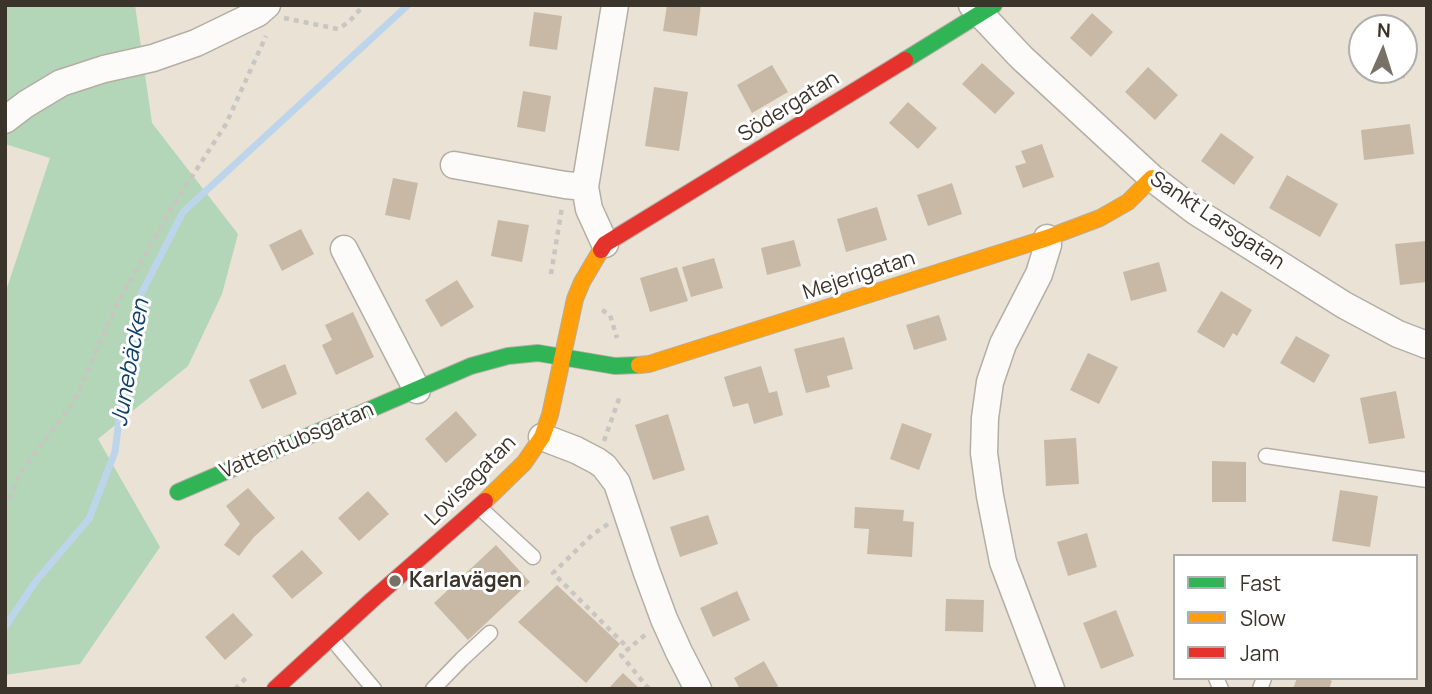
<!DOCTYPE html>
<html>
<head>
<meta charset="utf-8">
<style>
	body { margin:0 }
	#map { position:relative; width:1432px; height:694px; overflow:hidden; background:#eae2d5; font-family:Manrope,sans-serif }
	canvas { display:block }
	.frame { position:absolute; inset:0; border:7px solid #3a342a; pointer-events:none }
	.legend { position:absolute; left:1173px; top:554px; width:245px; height:126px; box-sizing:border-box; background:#fff; border:2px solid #b0aeaa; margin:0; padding:9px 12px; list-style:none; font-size:21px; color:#3a342a }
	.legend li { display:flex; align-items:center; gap:14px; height:35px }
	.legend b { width:35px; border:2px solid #b0aeaa }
	.north { position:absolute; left:1348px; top:14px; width:70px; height:70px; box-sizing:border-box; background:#fff; border:2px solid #b0aeaa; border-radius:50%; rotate:3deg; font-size:19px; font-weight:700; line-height:28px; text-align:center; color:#3a342a }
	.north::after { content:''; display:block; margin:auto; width:24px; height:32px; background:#787166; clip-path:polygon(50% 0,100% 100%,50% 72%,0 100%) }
</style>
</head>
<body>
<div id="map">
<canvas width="1432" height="694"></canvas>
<div class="frame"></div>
<ul class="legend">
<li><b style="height:9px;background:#30b455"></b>Fast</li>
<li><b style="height:9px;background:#ff9f0a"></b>Slow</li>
<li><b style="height:9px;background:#e5322d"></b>Jam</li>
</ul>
<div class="north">N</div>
</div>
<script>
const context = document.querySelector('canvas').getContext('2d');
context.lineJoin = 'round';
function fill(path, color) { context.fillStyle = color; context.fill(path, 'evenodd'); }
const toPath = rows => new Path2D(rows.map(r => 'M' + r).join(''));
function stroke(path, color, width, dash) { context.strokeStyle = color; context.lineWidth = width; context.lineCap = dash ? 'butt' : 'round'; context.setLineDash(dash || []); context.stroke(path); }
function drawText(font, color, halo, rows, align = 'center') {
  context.font = font + ' Manrope,sans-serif'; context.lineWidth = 6; context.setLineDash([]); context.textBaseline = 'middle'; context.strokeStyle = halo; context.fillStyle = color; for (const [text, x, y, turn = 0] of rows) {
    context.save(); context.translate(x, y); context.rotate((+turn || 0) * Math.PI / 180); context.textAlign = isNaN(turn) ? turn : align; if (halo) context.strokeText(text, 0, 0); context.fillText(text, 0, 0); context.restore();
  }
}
const green = toPath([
	[5,5,135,5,152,123,238,234,222,294,188,366,98,439,160,547,80,664,5,675,5,294,50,158,5,144]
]);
const stream = toPath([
	[5,627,36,581,89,519,115,452,125,372,141,294,183,212,408,5]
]);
const building = toPath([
	[667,5,701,5,697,36,663,31],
	[534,12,562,16,557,50,529,46],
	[1092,13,1113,32,1091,57,1070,38],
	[982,63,1015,93,995,114,962,84],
	[772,65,788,92,752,113,737,85],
	[1148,67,1178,95,1155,120,1125,92],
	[1374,70,1404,70,1405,78,1375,81],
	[654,87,688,92,679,151,645,146],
	[523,91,551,96,545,132,517,127],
	[908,102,937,128,918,149,889,123],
	[1410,124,1414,154,1364,160,1361,130],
	[1221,133,1254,157,1234,185,1201,161],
	[1042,144,1054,177,1023,188,1015,166,1026,163,1021,151],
	[1287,175,1338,204,1320,237,1269,208],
	[393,178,418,183,410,220,385,215],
	[952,183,962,214,928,226,917,195],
	[877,207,887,240,846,252,837,219],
	[498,220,529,225,522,262,491,256],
	[301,229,314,254,282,271,269,245],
	[794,240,801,266,767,275,761,248],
	[1426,241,1427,282,1400,285,1395,244],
	[714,258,723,288,691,297,682,267],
	[1159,262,1167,291,1131,301,1123,272],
	[677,267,688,301,650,312,640,278],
	[457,280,474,307,441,327,425,300],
	[1221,291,1252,310,1237,336,1233,333,1224,348,1197,332],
	[353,312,374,357,336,375,322,345,332,340,325,325],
	[939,315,947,340,914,350,906,325],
	[1296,336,1330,355,1314,383,1280,363],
	[844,337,853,369,827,376,830,387,806,393,794,349],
	[1088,353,1118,367,1099,404,1070,390],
	[285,364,297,394,262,409,249,380],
	[761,366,769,393,777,391,783,415,754,424,748,403,733,407,724,377],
	[1396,391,1405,438,1369,444,1360,398],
	[456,411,477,435,446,463,425,439],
	[668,414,685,470,653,480,635,425],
	[902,423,932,434,919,470,890,459],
	[1076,438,1079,484,1046,486,1044,440],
	[1212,461,1246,462,1246,502,1212,502],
	[248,488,275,518,254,537,239,556,224,545,240,524,226,506],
	[1340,490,1378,496,1370,547,1332,541],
	[368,491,389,514,359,541,338,518],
	[855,507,904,510,903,521,914,522,912,557,867,554,869,529,854,528],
	[708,515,718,544,680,557,670,527],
	[1087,533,1097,567,1068,576,1057,542],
	[496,545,530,582,468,640,434,603],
	[302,550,323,573,292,599,272,576],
	[557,585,620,644,586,683,518,622],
	[737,591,750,620,713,637,700,608],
	[946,599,984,600,983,632,945,631],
	[1116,610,1134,656,1101,669,1083,623],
	[233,613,253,635,225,660,205,637],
	[764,661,778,686,774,689,740,689,734,678],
	[623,673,640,689,608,689],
	[1297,678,1326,678,1332,681,1329,689,1293,689]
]);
const path = toPath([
	[284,18,338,29,349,22,364,5],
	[551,274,562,207],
	[602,310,610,315,617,338],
	[604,441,620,396],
	[5,508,23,469,74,402,117,304,171,209,226,124,266,36],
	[608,524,592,535,553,573,629,649],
	[645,635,621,655,649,689],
	[235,689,247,677]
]);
const lane = toPath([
	[1266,456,1427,480],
	[480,508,533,557],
	[332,639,374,689],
	[1216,678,1221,689],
	[433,689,462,659,490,633],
	[1260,689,1264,678]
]);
const street = toPath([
	[972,5,1021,57,1152,178,1195,211,1344,305,1398,334,1427,345],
	[5,120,26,104,61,83,104,69,153,58,196,43,258,13,267,5],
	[454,165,565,185,585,187],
	[1047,238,1048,245,1039,274,1003,344,990,382,985,418,984,453,990,496,1003,562,1051,689],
	[605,244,589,209,585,187,615,5],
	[344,249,417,390],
	[542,437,576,450,597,461,604,466,617,483,646,570,664,619,679,652,698,689]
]);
const fast = toPath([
	[905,60,994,5],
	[178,492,471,366,508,356,538,353,615,366,639,365]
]);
const slow = toPath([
	[639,365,649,364,1047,238,1100,218,1128,202,1152,178],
	[485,501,524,463,542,437,550,415,575,299,582,282,601,250]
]);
const jam = toPath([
	[601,250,605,244,905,60],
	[275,689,372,600,485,501]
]);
const markers = [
	[395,581,7,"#787166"]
];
const streetNames = [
	["Södergatan",789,107,-32],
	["Sankt Larsgatan",1217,221,34],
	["Mejerigatan",859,276,-18],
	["Vattentubsgatan",297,441,-23],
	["Lovisagatan",471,481,-45]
];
const poiNames = [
	["Karlavägen",409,581]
];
const waterNames = [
	["Junebäcken",131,363,-80]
];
fill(green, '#b2d6b7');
stroke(stream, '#bcd5eb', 7);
fill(building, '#c8b9a6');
stroke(lane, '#b4aea4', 17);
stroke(street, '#b4aea4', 29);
stroke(fast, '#b4aea4', 18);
stroke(slow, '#b4aea4', 18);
stroke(jam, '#b4aea4', 18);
stroke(path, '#c9c5c0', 4.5, [5, 5]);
stroke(lane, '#fcfbf9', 14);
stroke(street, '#fcfbf9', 26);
stroke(fast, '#30b455', 16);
stroke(slow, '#ff9f0a', 16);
stroke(jam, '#e5322d', 16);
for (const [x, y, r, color] of markers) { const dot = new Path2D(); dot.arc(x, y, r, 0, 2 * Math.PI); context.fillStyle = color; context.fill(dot); stroke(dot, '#fff', 2.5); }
drawText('21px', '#3a342a', '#fff', streetNames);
drawText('bold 21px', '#3a342a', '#fff', poiNames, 'left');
drawText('italic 23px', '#0f4168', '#fff', waterNames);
</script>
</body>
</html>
